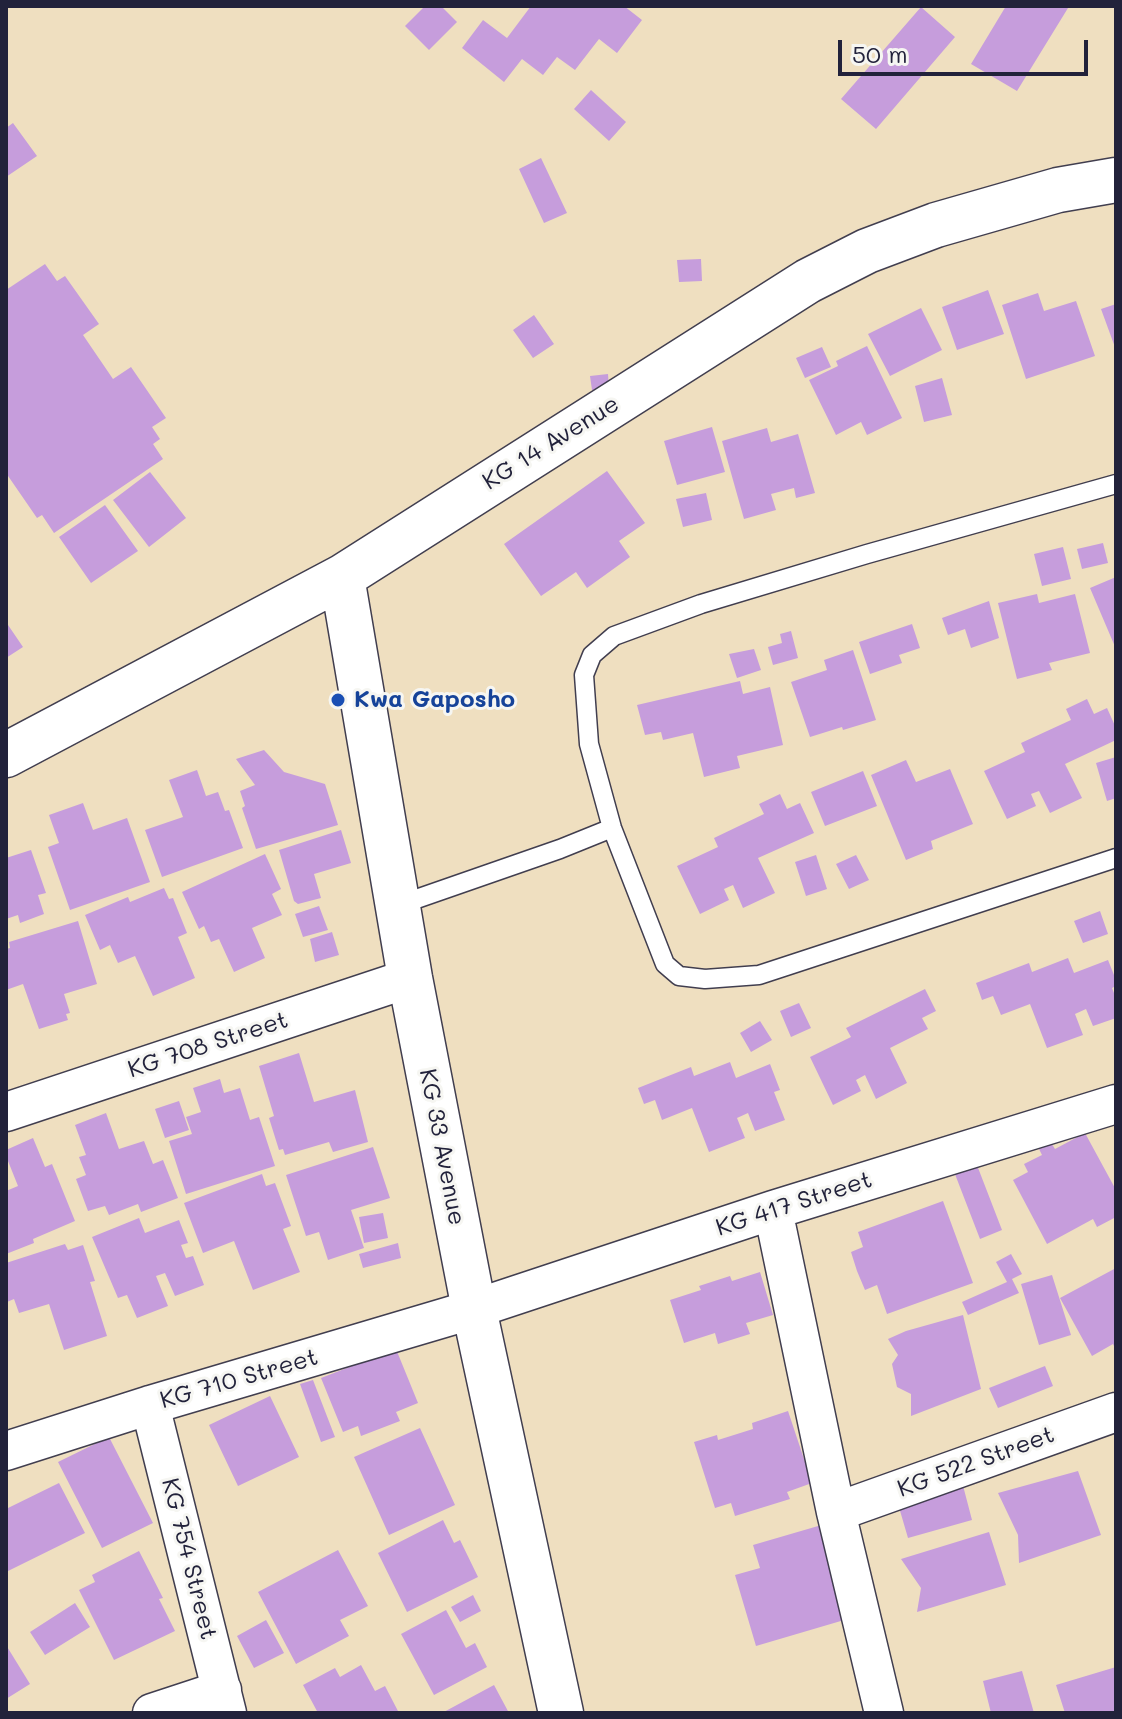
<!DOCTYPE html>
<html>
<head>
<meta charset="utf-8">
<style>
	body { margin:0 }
	#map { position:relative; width:1122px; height:1719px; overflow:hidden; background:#efdfc0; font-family:Mali,sans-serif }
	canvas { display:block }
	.frame { position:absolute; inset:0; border:8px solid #22223b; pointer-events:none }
	.scale { position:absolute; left:838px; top:40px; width:250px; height:36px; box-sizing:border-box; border:4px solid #22223b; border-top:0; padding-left:10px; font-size:24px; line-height:28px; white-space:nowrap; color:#22223b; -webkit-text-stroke:6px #f6f6f2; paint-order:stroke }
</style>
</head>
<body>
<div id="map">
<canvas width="1122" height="1719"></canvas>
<div class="frame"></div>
<div class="scale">50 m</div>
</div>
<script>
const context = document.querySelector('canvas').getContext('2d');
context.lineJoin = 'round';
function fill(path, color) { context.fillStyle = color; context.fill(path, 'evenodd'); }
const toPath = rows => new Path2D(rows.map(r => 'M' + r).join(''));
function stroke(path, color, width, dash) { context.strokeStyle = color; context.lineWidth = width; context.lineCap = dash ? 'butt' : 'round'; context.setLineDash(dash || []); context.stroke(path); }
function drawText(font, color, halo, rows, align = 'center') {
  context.font = font + ' Mali,sans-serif'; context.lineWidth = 6; context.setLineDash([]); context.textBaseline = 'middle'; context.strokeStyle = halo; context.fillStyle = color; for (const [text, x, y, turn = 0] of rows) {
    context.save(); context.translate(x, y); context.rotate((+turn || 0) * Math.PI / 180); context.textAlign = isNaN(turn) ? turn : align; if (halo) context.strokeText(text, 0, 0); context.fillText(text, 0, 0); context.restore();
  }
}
const building = toPath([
	[425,6,441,6,457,22,429,50,405,26],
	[531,6,624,6,642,20,617,53,599,39,575,70,557,57,543,75,522,59,504,82,462,48,483,20,507,38],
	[1006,6,1068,8,1017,91,971,64],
	[921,7,955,37,876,129,841,99],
	[591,90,626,122,609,141,574,109],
	[13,123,37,156,6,177,6,128],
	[541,158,567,213,544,223,519,169],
	[701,259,702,281,679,282,677,260],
	[45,264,57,281,65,276,99,324,83,335,113,379,131,367,166,418,152,427,160,439,153,444,163,459,54,533,42,515,37,518,6,473,6,290],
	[988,290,1004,334,957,350,942,307],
	[1038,293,1044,311,1076,301,1095,356,1026,379,1002,305],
	[1116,304,1116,350,1101,309],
	[921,308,942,350,890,376,868,334],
	[534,315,554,344,533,358,513,330],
	[867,346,902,418,867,435,861,422,836,435,809,380,838,366,836,361],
	[822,347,831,367,805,378,796,358],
	[608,374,609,389,592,390,590,376],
	[942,378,952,415,924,422,915,386],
	[712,427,725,472,677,485,664,441],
	[767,428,771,442,798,434,815,493,796,498,794,488,771,494,776,510,744,519,722,441],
	[607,471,645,523,619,541,630,557,587,588,576,572,541,596,504,544],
	[150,472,186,518,149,547,113,500],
	[706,493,712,520,683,527,676,499],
	[105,505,138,551,91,583,59,537],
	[1103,543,1108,563,1082,569,1077,549],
	[1063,547,1071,579,1042,586,1034,554],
	[1116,577,1116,649,1090,588],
	[1037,594,1039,603,1075,594,1090,653,1049,663,1052,670,1017,679,998,603],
	[989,601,999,638,971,648,965,629,948,635,942,618],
	[6,622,23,647,6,658],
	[912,624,920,648,899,655,902,663,870,674,859,642],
	[791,631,798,658,773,665,768,647,782,643,780,634],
	[754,649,761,670,737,678,729,654],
	[853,650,876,720,843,730,842,727,810,737,791,682,827,670,824,660],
	[740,681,743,694,770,687,783,745,737,756,740,768,704,777,693,733,663,740,661,732,645,735,637,705],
	[1087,699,1094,714,1107,708,1116,728,1116,740,1065,764,1082,798,1050,813,1039,791,1031,794,1036,806,1007,819,984,771,1025,752,1021,743,1071,720,1066,709],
	[264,750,284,772,325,784,338,825,256,849,242,808,245,806,240,791,255,785,236,759],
	[1116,757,1116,798,1107,801,1096,763],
	[906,760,916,782,950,769,973,824,931,841,933,849,906,860,871,775],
	[197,770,206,796,218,792,225,811,229,810,243,848,162,877,145,830,183,817,169,780],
	[863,771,877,806,825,826,811,792],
	[780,794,787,809,800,803,814,833,758,858,775,893,743,908,733,885,724,889,729,900,700,914,677,866,718,847,714,838,764,814,759,804],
	[83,803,93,830,127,818,150,882,70,910,48,847,59,843,49,815],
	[341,830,351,863,314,874,321,898,298,904,294,901,279,850],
	[31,850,46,893,38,895,44,914,20,923,18,915,6,919,6,858],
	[265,854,281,889,272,894,282,915,252,928,265,958,234,972,219,939,211,942,204,926,199,929,182,892],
	[816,855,827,889,806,896,795,862],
	[856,855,869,880,849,889,836,864],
	[164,888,169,899,173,898,187,933,178,937,195,978,153,996,135,956,118,963,110,945,100,950,85,915,128,897,130,902],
	[319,906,328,930,303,937,295,914],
	[1100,911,1108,934,1083,943,1074,921],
	[78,921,97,984,64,994,70,1013,66,1014,68,1020,39,1029,23,984,6,990,6,949,10,948,9,942],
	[332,932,339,955,315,962,310,939],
	[1068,958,1074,973,1108,960,1116,980,1116,986,1112,988,1116,998,1116,1018,1093,1026,1086,1009,1075,1014,1083,1035,1047,1048,1030,1004,1001,1015,993,996,982,1000,976,983,1029,963,1032,972],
	[925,989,936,1011,922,1018,928,1029,890,1048,907,1083,876,1099,865,1075,856,1080,861,1091,833,1105,810,1057,851,1037,846,1028],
	[799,1003,811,1028,791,1037,780,1011],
	[760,1021,772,1040,751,1052,740,1033],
	[299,1053,314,1102,355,1090,368,1142,333,1152,329,1142,285,1155,283,1149,279,1150,269,1118,274,1116,259,1066],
	[730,1062,736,1078,770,1064,780,1090,774,1092,785,1120,755,1131,748,1113,737,1118,745,1138,709,1152,692,1108,662,1120,655,1100,644,1104,638,1088,691,1067,694,1076],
	[220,1079,224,1093,240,1088,250,1120,259,1117,275,1166,186,1194,169,1141,192,1134,186,1117,201,1112,193,1088],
	[179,1101,189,1130,165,1138,155,1109],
	[106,1113,119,1149,144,1141,153,1164,163,1160,178,1198,141,1212,138,1204,109,1215,105,1206,88,1211,76,1179,86,1175,79,1157,86,1155,75,1125],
	[1085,1133,1116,1190,1116,1217,1097,1227,1093,1219,1047,1244,1013,1180,1028,1172,1024,1164,1042,1155,1038,1147,1050,1141,1055,1149],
	[33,1138,45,1167,52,1164,75,1221,33,1239,34,1243,6,1254,6,1191,18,1186,6,1156,6,1150],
	[373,1147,390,1198,351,1210,364,1248,328,1260,319,1232,306,1236,286,1175],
	[975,1160,1002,1230,980,1239,953,1169],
	[262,1174,266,1186,275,1183,291,1226,283,1229,300,1272,253,1290,234,1241,203,1253,184,1203],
	[943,1201,973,1283,887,1314,877,1285,865,1290,857,1271,851,1252,863,1247,858,1232],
	[383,1213,388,1238,364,1243,359,1217],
	[139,1218,145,1233,179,1220,188,1243,181,1245,186,1258,193,1256,204,1285,175,1296,165,1273,156,1276,168,1306,137,1318,127,1295,118,1298,92,1237],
	[398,1243,401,1258,363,1268,359,1254],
	[65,1244,68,1250,83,1245,95,1281,90,1282,107,1336,64,1350,49,1304,19,1313,14,1299,7,1302,6,1263],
	[1011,1254,1022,1274,1012,1279,1019,1293,968,1315,962,1302,1007,1282,996,1262],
	[1116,1268,1116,1350,1113,1344,1092,1356,1060,1298],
	[760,1272,773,1315,746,1323,750,1334,718,1344,715,1333,684,1343,670,1300,701,1290,699,1286,730,1276,732,1281],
	[1052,1275,1071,1335,1039,1345,1021,1284],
	[963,1315,981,1389,911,1416,911,1394,897,1387,892,1364,898,1355,888,1339,906,1331],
	[396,1349,418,1403,396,1412,400,1421,361,1436,358,1426,343,1432,321,1378],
	[1045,1366,1053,1386,998,1408,989,1388],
	[313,1380,335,1437,321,1442,300,1384],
	[270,1396,299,1457,238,1486,209,1425],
	[788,1411,812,1483,787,1492,790,1499,735,1516,731,1503,715,1508,694,1442,717,1435,718,1440,753,1429,752,1423],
	[420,1428,455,1505,389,1535,354,1457],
	[109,1437,153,1523,102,1548,58,1462],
	[1078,1471,1101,1535,1019,1563,1018,1535,998,1493],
	[961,1478,972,1520,908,1538,896,1497],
	[59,1483,85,1533,6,1572,6,1509],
	[443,1520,454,1543,460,1540,478,1577,407,1612,378,1553],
	[825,1524,851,1618,756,1646,735,1575,760,1568,753,1545],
	[989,1532,1006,1585,917,1612,921,1588,901,1559],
	[338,1550,368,1606,340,1620,349,1636,296,1664,258,1592],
	[139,1551,163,1598,159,1599,175,1631,114,1660,79,1590,95,1582,92,1575],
	[473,1595,481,1611,460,1622,451,1607],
	[75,1603,90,1627,45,1655,30,1632],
	[446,1610,466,1648,475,1643,487,1667,434,1695,401,1634],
	[266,1620,284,1653,254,1668,237,1636],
	[6,1645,30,1684,6,1699],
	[361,1665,375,1691,385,1686,399,1713,318,1713,303,1685,335,1668,340,1677],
	[1116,1667,1116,1713,1065,1713,1056,1685],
	[1022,1671,1034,1713,991,1713,983,1681],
	[494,1685,509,1713,442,1713]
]);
const lane = toPath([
	[1116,484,867,554,701,604,614,636,592,655,584,675,589,744,612,828,665,964,679,976,705,979,759,975,1116,858],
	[399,905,560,849,612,828]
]);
const street = toPath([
	[6,1112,410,978],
	[773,1210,836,1512,884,1713],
	[150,1405,227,1713],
	[6,1451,150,1405,474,1309,773,1210,1116,1104],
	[836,1512,1116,1412],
	[152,1713,222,1690]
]);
const secondary = toPath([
	[342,577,410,978,474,1309,561,1713],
	[6,755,342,577,808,281,867,251,936,225,1058,190,1116,180]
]);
const markers = [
	[338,700,8,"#1a4fb4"]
];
const streetNames = [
	["KG 14 Avenue",551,443,-32],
	["KG 708 Street",208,1045,-18],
	["KG 33 Avenue",442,1147,79],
	["KG 417 Street",794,1204,-18],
	["KG 710 Street",239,1379,-16],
	["KG 522 Street",976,1462,-20],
	["KG 754 Street",189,1559,76]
];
const transitNames = [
	["Kwa Gaposho",354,700]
];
fill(building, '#c69ddc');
stroke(lane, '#413e4f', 21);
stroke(street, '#413e4f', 41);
stroke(secondary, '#413e4f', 47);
stroke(lane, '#fff', 18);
stroke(street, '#fff', 38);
stroke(secondary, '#fff', 44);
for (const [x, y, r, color] of markers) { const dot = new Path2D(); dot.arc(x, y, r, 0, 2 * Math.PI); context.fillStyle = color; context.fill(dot); stroke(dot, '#f6f6f2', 3); }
drawText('24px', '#22223b', '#f6f6f2', streetNames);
drawText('bold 24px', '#164399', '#f6f6f2', transitNames, 'left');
</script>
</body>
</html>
